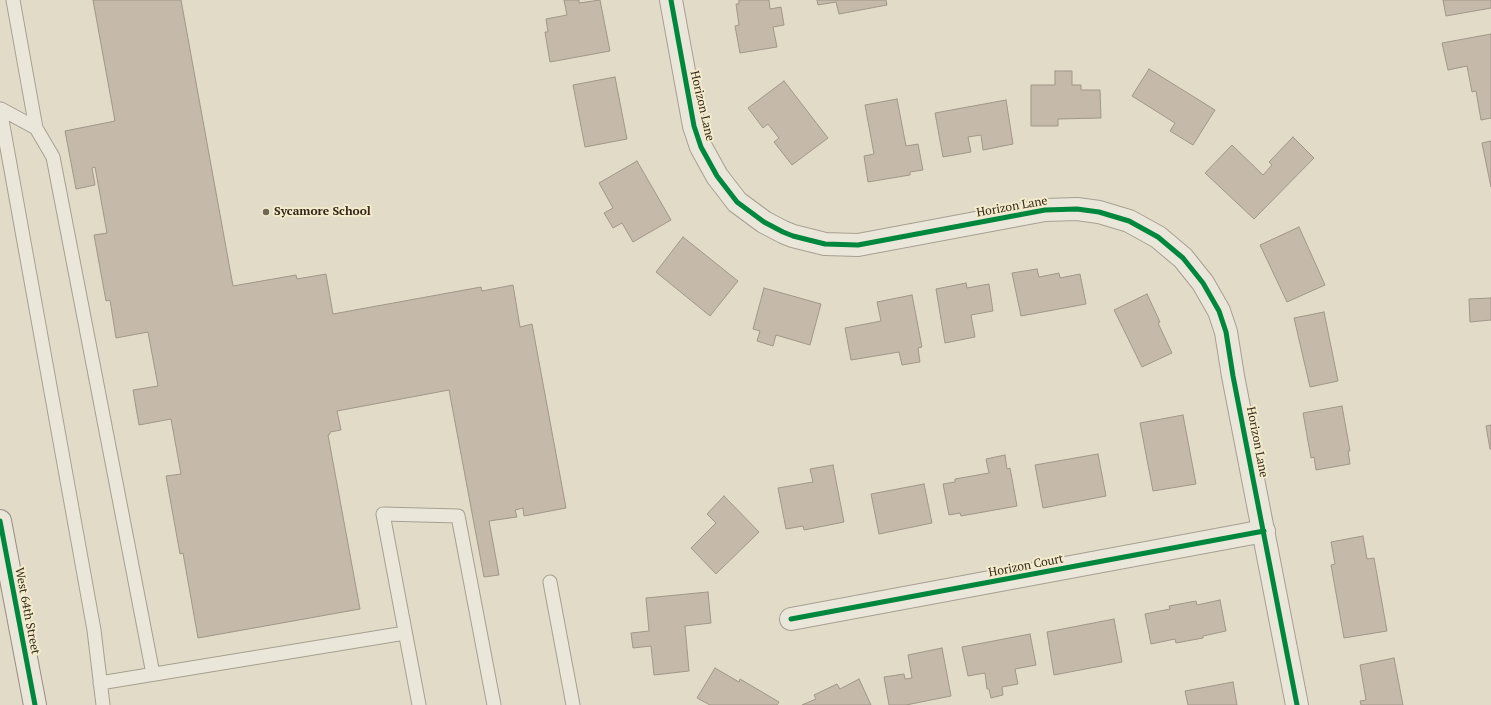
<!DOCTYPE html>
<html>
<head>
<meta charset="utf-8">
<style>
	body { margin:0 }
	canvas { display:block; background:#e2dbc8 }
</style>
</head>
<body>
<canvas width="1491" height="705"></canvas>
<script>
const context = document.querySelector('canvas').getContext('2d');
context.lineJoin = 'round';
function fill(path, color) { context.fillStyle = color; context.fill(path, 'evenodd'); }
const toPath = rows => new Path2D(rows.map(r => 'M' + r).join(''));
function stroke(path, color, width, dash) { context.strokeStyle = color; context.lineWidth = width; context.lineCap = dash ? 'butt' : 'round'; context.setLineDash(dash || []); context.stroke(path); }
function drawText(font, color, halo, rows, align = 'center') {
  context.font = font + ' "PT Serif",serif'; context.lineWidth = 4; context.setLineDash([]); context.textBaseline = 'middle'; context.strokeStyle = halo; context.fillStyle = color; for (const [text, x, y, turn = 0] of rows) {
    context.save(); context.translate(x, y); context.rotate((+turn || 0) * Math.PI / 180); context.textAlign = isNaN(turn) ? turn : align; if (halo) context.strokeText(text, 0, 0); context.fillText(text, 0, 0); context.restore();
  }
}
const building = toPath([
	[93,0,181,0,233,286,296,275,297,279,326,274,333,314,481,287,482,291,513,285,520,327,532,324,566,508,524,516,523,508,515,510,517,517,489,521,499,575,484,577,449,390,337,411,341,430,330,432,330,434,328,435,360,609,198,638,183,553,180,554,166,476,181,474,171,419,139,425,133,390,158,386,148,332,116,338,110,300,106,301,94,235,107,233,95,167,92,168,95,185,76,189,65,131,115,121,93,0],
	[564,0,579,0,579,3,600,0,610,51,550,62,545,32,548,32,546,19,567,15,564,0],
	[739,0,769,0,770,9,781,7,784,25,773,27,777,47,740,53,735,26,739,25,736,4,739,4,739,0],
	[817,0,886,0,887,5,839,14,836,2,818,5,817,0],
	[1443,0,1491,0,1491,8,1446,16,1443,0],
	[1491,34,1491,118,1481,120,1476,91,1472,92,1467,66,1448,70,1442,43,1491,34],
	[1149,69,1215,110,1193,145,1170,131,1175,123,1132,96,1149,69],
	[1055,71,1072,71,1072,85,1081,85,1081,90,1100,90,1101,118,1058,119,1058,126,1031,126,1031,85,1055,85,1055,71],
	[615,77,627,139,585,147,573,85,615,77],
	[784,81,828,138,792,165,774,142,779,138,768,124,763,128,748,108,784,81],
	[897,99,906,146,918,144,923,170,910,172,910,175,868,182,864,156,874,154,865,105,897,99],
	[1006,100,1013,144,983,150,981,135,968,137,971,152,943,157,935,113,1006,100],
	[1293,137,1314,158,1254,219,1205,173,1232,145,1263,175,1272,165,1269,162,1293,137],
	[1491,141,1491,187,1482,143,1491,141],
	[637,161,671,220,633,242,622,223,613,228,604,213,613,208,599,183,637,161],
	[1299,227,1325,285,1287,302,1260,245,1299,227],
	[683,237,738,281,710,316,656,272,683,237],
	[1037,269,1039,277,1059,273,1060,278,1080,274,1086,304,1021,316,1012,273,1037,269],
	[966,283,967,288,989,284,993,311,971,315,975,337,945,343,936,289,966,283],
	[764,288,821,304,810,345,776,335,773,346,757,341,760,331,753,329,764,288],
	[1147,294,1160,322,1158,323,1172,353,1142,367,1114,310,1147,294],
	[912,295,922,347,918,348,920,362,902,365,899,352,851,360,845,328,881,321,877,302,912,295],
	[1491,298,1491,320,1470,322,1469,299,1491,298],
	[1324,312,1338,381,1310,387,1294,318,1324,312],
	[1342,406,1350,451,1348,451,1350,464,1316,470,1314,457,1311,458,1303,413,1342,406],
	[1183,415,1196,484,1153,491,1140,423,1183,415],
	[1491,425,1491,449,1490,449,1486,426,1491,425],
	[1098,454,1106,496,1043,508,1035,465,1098,454],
	[1005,455,1007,469,1010,468,1017,506,961,516,960,513,949,515,943,484,955,482,955,479,989,473,986,459,1005,455],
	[833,465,844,522,804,530,803,526,786,529,778,488,813,482,810,469,833,465],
	[924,484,932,523,879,534,871,494,924,484],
	[724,496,759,532,716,574,691,548,716,523,707,514,724,496],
	[1363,536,1367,559,1374,558,1387,631,1344,638,1331,565,1335,564,1331,542,1363,536],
	[708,592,711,623,685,626,689,671,654,675,651,646,633,648,631,633,649,631,646,598,708,592],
	[1220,600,1226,631,1203,636,1203,638,1176,643,1175,639,1151,644,1145,614,1170,609,1169,606,1196,601,1197,605,1220,600],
	[1114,619,1122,662,1054,675,1047,632,1114,619],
	[1030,634,1036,665,1015,669,1018,684,1002,687,1003,695,991,698,989,689,987,689,985,673,968,676,962,647,1030,634],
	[942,648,951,696,906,705,889,705,884,677,904,674,905,679,912,678,908,655,942,648],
	[1394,658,1403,705,1361,705,1360,701,1366,700,1360,665,1394,658],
	[715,668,739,682,740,679,779,702,777,705,710,705,697,698,715,668],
	[859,679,871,705,802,705,816,699,814,695,837,684,840,689,859,679],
	[1233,682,1237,705,1188,705,1185,691,1233,682]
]);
const lane = toPath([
	[13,0,36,128],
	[0,109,94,630,103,705],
	[1,109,36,128,53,157,153,674],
	[550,582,573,705],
	[100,683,405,633],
	[419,705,383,514,458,516,494,705]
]);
const street = toPath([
	[671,0,694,126,701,147,717,176,737,202,764,222,783,232,793,236,825,244,858,245,1045,210,1077,209,1099,212,1129,221,1158,237,1183,258,1203,283,1219,311,1226,332,1233,376,1297,705],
	[791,619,1264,531]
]);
const secondary = toPath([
	[0,521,35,705]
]);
const cycleway = toPath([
	[671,0,694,126,701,147,717,176,737,202,764,222,783,232,793,236,825,244,858,245,1045,210,1077,209,1099,212,1129,221,1158,237,1183,258,1203,283,1219,311,1226,332,1233,376,1297,705],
	[0,521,35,705],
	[791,619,1264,531]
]);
const markers = [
	[266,212,4,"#706758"]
];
const streetNames = [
	["Horizon Lane",702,106,77],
	["Horizon Lane",1012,207,-10],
	["Horizon Lane",1257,442,79],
	["Horizon Court",1026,566,-11],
	["West 64th Street",27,611,79]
];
const poiNames = [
	["Sycamore School",274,212]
];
fill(building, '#c5b9a9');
stroke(building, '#a19788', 1);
stroke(lane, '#a6a092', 15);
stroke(street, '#a6a092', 24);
stroke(secondary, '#968f82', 24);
stroke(lane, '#eae6da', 13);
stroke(street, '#eae6da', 22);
stroke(secondary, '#eae6da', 22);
stroke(cycleway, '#00873e', 5);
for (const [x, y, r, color] of markers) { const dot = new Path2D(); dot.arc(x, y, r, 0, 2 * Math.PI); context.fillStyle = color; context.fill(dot); stroke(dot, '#f4ebcc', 1.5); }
drawText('12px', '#33281b', '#f4ebcc', streetNames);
drawText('bold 12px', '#33281b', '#f4ebcc', poiNames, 'left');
</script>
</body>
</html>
